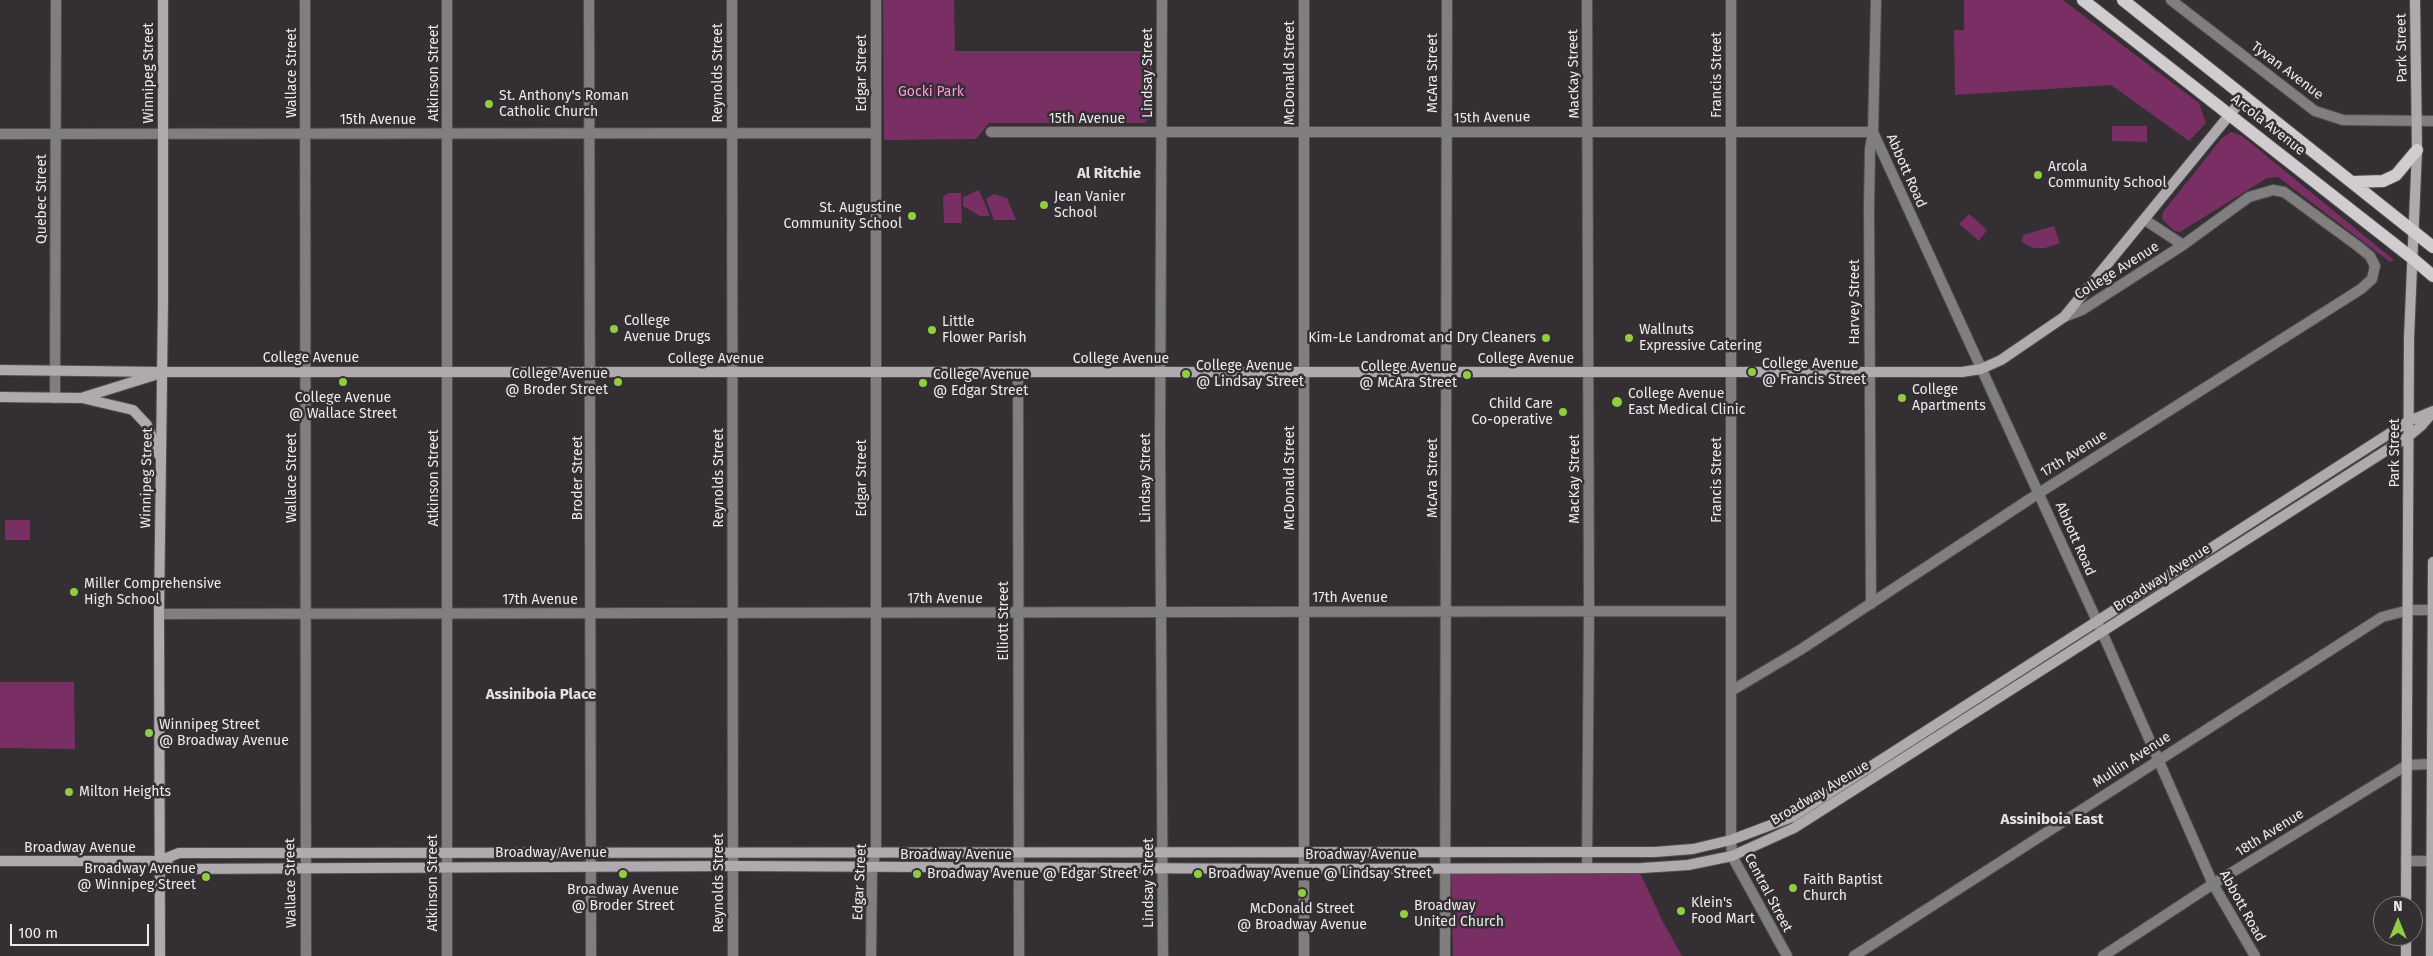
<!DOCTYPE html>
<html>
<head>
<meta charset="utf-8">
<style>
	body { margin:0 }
	#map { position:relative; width:2433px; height:956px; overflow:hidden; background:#332f32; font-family:"Fira Sans",sans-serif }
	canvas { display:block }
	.north { position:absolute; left:2373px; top:896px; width:50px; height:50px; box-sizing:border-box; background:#332f32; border:1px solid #7d7a7c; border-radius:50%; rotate:0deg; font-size:14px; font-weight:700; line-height:20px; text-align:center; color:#edeaec }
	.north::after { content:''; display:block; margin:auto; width:18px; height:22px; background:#91cd40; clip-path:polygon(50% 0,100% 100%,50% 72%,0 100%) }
	.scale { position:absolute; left:10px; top:924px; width:139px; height:22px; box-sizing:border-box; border:2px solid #edeaec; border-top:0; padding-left:6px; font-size:15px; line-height:18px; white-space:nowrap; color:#edeaec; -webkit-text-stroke:4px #332f32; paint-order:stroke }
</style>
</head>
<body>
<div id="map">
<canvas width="2433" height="956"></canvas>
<div class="north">N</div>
<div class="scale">100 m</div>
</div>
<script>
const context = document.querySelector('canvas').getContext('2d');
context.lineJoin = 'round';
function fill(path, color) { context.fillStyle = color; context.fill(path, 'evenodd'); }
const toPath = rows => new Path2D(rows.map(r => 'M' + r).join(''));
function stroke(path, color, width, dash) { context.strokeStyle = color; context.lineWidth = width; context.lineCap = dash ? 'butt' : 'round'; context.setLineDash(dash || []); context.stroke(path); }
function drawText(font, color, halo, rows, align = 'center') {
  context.font = font + ' "Fira Sans",sans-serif'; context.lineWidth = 5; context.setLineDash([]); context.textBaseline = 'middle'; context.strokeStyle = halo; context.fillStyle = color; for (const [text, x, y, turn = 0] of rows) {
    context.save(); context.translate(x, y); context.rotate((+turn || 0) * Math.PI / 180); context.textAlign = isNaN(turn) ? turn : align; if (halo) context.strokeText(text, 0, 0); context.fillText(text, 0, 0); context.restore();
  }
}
const green = toPath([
	[883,0,954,0,955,51,1152,51,1152,117,1144,123,989,123,976,139,884,140],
	[1964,0,2063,0,2199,103,2206,123,2189,141,2111,85,1955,95,1954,30,1964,30],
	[2112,126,2147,126,2147,142,2112,141],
	[2231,132,2242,136,2394,260,2390,262,2278,177,2267,178,2180,232,2174,231,2162,219,2163,212,2222,138],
	[979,190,990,216,980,216,963,206,963,197],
	[948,193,961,193,962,223,944,223,943,197],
	[994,194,1007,198,1016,220,994,220,986,199],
	[1969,214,1987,230,1979,241,1959,224],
	[2054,226,2060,243,2045,248,2033,248,2022,242,2023,235],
	[5,520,30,520,30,540,5,540],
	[0,682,74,682,75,749,0,748],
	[1451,871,1640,873,1663,922,1682,956,1453,956]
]);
const street = toPath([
	[305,0,306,956],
	[589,0,591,956],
	[732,0,733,956],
	[1162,0,1160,443,1163,956],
	[1304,0,1304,956],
	[1731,0,1731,840,1732,856,1787,956],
	[2171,0,2315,111,2343,120,2433,121],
	[991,132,1873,132],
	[1873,132,2102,632,2213,884,2255,956],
	[0,134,876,133],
	[2145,220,2183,245],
	[1018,373,1019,956],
	[55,398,56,0],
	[1871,604,1869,208,1870,149,1873,132,1876,0],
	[159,614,1731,611],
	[1731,691,1800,650,2039,493,2361,289,2372,279,2375,266,2370,256,2359,247,2284,192,2273,190,2249,197,2183,245,2082,310,2064,317],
	[2406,861,2433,861],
	[1587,868,1589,611,1587,0],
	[447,956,447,0],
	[871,956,872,868,876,851,876,0],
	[1445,956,1447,0],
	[1854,956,2382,617,2409,610,2433,610],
	[2103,956,2213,884,2407,765,2431,764]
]);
const secondary = toPath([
	[0,370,163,372,1962,372,1981,369,2001,360,2064,317,2245,96],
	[0,397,81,398,155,375],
	[82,398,133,410,147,425,159,455],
	[0,861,159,861,179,853,1587,852,1655,852,1693,849,1731,840,1792,817,2409,421,2433,411],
	[159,861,176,869,733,866,1304,869,1642,868,1688,865,1732,856,1794,828,2409,436,2421,426,2433,412],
	[2406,906,2409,338,2417,150,2415,0],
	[2406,936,2406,956],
	[160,956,159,614,163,301,163,0],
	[2431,956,2433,562]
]);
const primary = toPath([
	[2083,0,2412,258,2433,276],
	[2123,0,2433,247],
	[2353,182,2383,181,2396,175,2417,150]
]);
const markers = [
	[489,104,5,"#91cd40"],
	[2038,175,5,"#91cd40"],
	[1044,205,5,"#91cd40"],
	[912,216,5,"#91cd40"],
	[614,329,5,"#91cd40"],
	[932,330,5,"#91cd40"],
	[1546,338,5,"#91cd40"],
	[1629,338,5,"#91cd40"],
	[1752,372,5,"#91cd40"],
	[1186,374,5,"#91cd40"],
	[1467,375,5,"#91cd40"],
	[343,382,5,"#91cd40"],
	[618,382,5,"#91cd40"],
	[923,383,5,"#91cd40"],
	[1902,398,5,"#91cd40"],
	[1617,402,6,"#91cd40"],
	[1563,412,5,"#91cd40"],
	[74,592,5,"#91cd40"],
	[149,733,5,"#91cd40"],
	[69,792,5,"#91cd40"],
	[623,874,5,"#91cd40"],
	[917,874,5,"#91cd40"],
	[1198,874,5,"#91cd40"],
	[206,877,5,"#91cd40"],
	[1793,888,5,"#91cd40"],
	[1302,893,5,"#91cd40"],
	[1681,911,5,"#91cd40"],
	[1404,914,5,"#91cd40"]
];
const streetNames = [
	["Park Street",2402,48,-91],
	["Tyvan Avenue",2287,71,37],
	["Winnipeg Street",149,73,-90],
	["Wallace Street",292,73,-90],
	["Atkinson Street",434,73,-90],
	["Reynolds Street",718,73,-90],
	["Edgar Street",862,73,-90],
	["Lindsay Street",1148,73,-90],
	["McDonald Street",1290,73,-90],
	["McAra Street",1433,73,-90],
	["MacKay Street",1574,74,-91],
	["Francis Street",1717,75,-90],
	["15th Avenue",1492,118,-1],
	["15th Avenue",1087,119],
	["15th Avenue",378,120],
	["Arcola Avenue",2268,125,38],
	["Abbott Road",1906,171,66],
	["Quebec Street",42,199,-90],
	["College Avenue",2117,271,-32],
	["Harvey Street",1855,302,-90],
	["College Avenue",311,358],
	["College Avenue",716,359],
	["College Avenue",1121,359],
	["College Avenue",1526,359],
	["Park Street",2395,453,-90],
	["17th Avenue",2074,454,-32],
	["Winnipeg Street",147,478,-89],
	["Wallace Street",292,478,-90],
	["Atkinson Street",434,478,-90],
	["Broder Street",578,478,-90],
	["Reynolds Street",719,478,-90],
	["Edgar Street",862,478,-90],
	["Lindsay Street",1146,478,-90],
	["McDonald Street",1290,478,-90],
	["McAra Street",1433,478,-90],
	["MacKay Street",1575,479,-90],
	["Francis Street",1717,480,-90],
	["Abbott Road",2075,539,66],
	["Broadway Avenue",2162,578,-33],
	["17th Avenue",1350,598],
	["17th Avenue",945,599],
	["17th Avenue",540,600],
	["Elliott Street",1004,621,-90],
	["Mullin Avenue",2132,760,-33],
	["Broadway Avenue",1820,793,-31],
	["18th Avenue",2270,833,-32],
	["Broadway Avenue",80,848],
	["Broadway Avenue",551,853],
	["Broadway Avenue",956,855],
	["Broadway Avenue",1361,855],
	["Edgar Street",860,882,-87],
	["Wallace Street",291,883,-91],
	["Atkinson Street",433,883,-90],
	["Reynolds Street",719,883,-90],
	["Lindsay Street",1149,883,-90],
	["Central Street",1768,893,62],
	["Abbott Road",2242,906,61]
];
const parkNames = [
	["Gocki Park",931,92]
];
const poiNames = [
	["St. Anthony's Roman",499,96],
	["Catholic Church",499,112],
	["Arcola",2048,167],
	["Community School",2048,183],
	["Jean Vanier",1054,197],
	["School",1054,213],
	["St. Augustine",902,208,"right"],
	["Community School",902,224,"right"],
	["College",624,321],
	["Avenue Drugs",624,337],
	["Little",942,322],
	["Flower Parish",942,338],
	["Wallnuts",1639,330],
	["Expressive Catering",1639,346],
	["Kim-Le Landromat and Dry Cleaners",1536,338,"right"],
	["College Avenue",1762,364],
	["@ Francis Street",1762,380],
	["College Avenue",1196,366],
	["@ Lindsay Street",1196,382],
	["College Avenue",1457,367,"right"],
	["@ McAra Street",1457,383,"right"],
	["College Avenue",608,374,"right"],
	["@ Broder Street",608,390,"right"],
	["College Avenue",933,375],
	["@ Edgar Street",933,391],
	["College",1912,390],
	["Apartments",1912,406],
	["College Avenue",1628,394],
	["East Medical Clinic",1628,410],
	["College Avenue",343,398,"center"],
	["@ Wallace Street",343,414,"center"],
	["Child Care",1553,404,"right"],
	["Co-operative",1553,420,"right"],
	["Miller Comprehensive",84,584],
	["High School",84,600],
	["Winnipeg Street",159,725],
	["@ Broadway Avenue",159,741],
	["Milton Heights",79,792],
	["Broadway Avenue",196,869,"right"],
	["@ Winnipeg Street",196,885,"right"],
	["Broadway Avenue @ Edgar Street",927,874],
	["Broadway Avenue @ Lindsay Street",1208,874],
	["Faith Baptist",1803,880],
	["Church",1803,896],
	["Broadway Avenue",623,890,"center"],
	["@ Broder Street",623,906,"center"],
	["Klein's",1691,903],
	["Food Mart",1691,919],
	["Broadway",1414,906],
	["United Church",1414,922],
	["McDonald Street",1302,909,"center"],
	["@ Broadway Avenue",1302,925,"center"]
];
const neighbourhoodNames = [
	["Al Ritchie",1109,174],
	["Assiniboia Place",541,695],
	["Assiniboia East",2052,820]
];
fill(green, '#792f64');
stroke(street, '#514d50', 12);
stroke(secondary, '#514d50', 12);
stroke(primary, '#514d50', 14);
stroke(street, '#817e80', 10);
stroke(secondary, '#aeaaad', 10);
stroke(primary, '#d1cccf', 12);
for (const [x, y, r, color] of markers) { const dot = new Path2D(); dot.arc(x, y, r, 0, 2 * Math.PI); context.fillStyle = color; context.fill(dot); stroke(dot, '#332f32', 2); }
drawText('14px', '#edeaec', '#332f32', streetNames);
drawText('14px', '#ff95de', '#332f32', parkNames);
drawText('14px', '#edeaec', '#332f32', poiNames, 'left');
drawText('bold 15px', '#e5e0e3', '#332f32', neighbourhoodNames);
</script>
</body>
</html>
